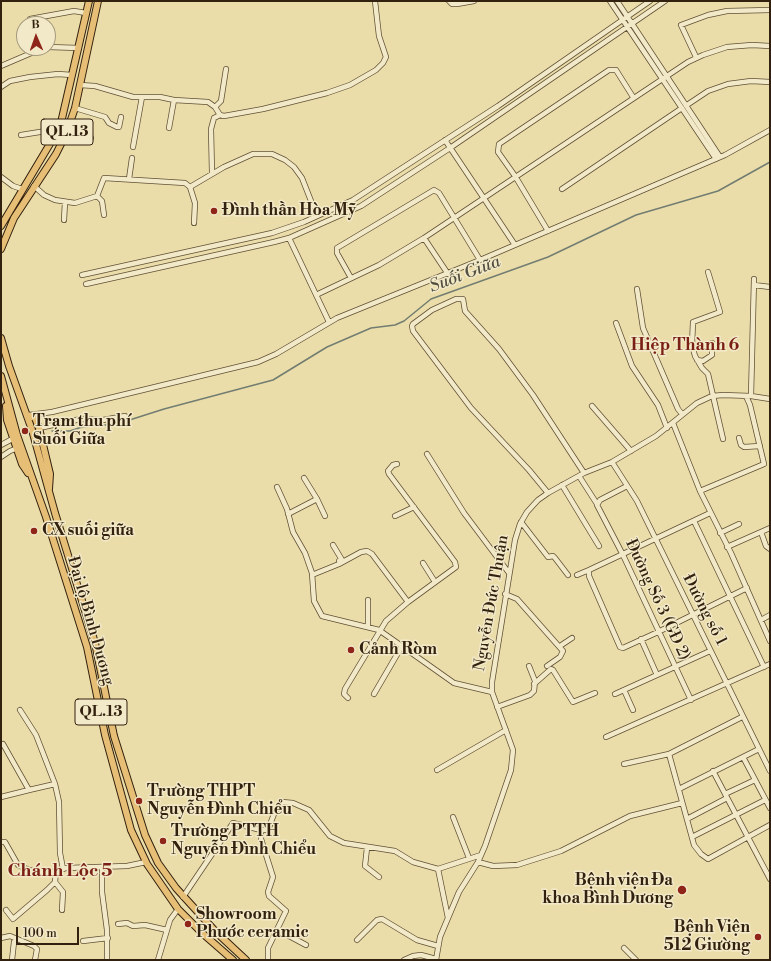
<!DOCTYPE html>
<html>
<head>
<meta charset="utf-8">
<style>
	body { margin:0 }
	#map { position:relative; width:771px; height:961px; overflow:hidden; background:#ebddaa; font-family:"Libre Bodoni",serif }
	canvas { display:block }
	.frame { position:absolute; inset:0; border:2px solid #32210e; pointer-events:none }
	.north { position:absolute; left:16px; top:16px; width:40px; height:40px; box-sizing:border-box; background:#f2e9c8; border:1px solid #a5997e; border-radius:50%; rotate:358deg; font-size:11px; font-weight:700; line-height:16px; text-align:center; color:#32210e }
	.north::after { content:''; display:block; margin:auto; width:14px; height:18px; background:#8f2418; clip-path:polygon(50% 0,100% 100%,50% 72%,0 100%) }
	.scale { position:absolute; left:16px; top:927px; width:63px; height:18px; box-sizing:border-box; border:2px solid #32210e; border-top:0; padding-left:5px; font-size:12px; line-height:14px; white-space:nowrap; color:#32210e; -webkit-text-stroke:3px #f2e9c8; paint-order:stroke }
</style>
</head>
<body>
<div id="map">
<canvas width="771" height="961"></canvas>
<div class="frame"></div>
<div class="north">B</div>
<div class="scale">100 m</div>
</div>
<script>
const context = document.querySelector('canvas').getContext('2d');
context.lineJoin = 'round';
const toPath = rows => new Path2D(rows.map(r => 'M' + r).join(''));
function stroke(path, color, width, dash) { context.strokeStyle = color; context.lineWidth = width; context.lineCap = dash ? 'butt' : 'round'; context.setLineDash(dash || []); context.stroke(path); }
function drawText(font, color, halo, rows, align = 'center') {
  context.font = font + ' "Libre Bodoni",serif'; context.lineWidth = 3; context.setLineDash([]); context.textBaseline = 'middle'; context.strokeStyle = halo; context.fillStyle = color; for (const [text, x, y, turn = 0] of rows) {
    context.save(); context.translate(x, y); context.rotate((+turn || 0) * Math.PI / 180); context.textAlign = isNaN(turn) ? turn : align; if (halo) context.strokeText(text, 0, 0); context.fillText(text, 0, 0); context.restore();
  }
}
const stream = toPath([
	[52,431,70,431,82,427,117,424,164,409,273,380,327,347,371,328,395,325,404,321,431,299,548,257,636,215,718,191,770,162]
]);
const minor = toPath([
	[449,1,452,4,457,4,474,1],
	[610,1,716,159],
	[617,1,720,157],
	[30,19,74,11,86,13],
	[48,47,79,48],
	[696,57,681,25,708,15,727,11,770,10],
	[1,66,43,48],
	[80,85,95,86,133,97,160,97,174,100,208,102,215,107,220,115,224,116,263,109,327,93,350,85,376,70,383,63,386,57,379,36,375,1],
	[1,87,10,81,30,77,58,74,72,75],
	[687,105,708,91,728,84,751,81,770,82],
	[215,107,221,101,226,69],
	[75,108,105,117,109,123,117,127,119,127,121,117],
	[169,128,174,100],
	[66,134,91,138],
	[21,135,46,131,58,132],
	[445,140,515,245],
	[133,147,142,97],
	[212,173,211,129,214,118,220,115],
	[1,177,13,186,22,189],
	[129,179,132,158],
	[34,186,44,195,55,200,75,203,97,196,104,178,185,183,190,187,195,203,194,223],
	[190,187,224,167,253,154,272,154,285,160,294,167,302,178,313,206],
	[562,189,682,108],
	[97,196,102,201,104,215],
	[64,220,65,202],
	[548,231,515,176,498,152,499,144,609,70,616,70,633,97],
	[289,238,329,322],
	[424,238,448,274],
	[708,272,720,312,693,322,692,345,695,356,702,368,708,374,723,439],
	[82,275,272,233,304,222,353,200,498,106,650,1],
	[351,278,337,253,337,248,434,190,439,193,480,260],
	[86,284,274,242,289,238,361,206,450,148,665,1],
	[754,285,770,287],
	[637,289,643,328,678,409,682,414],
	[316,295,379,265,424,238,688,62,703,55,727,47,752,45,770,46],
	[616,323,632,366,658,405,667,428],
	[697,360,703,361,712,355,712,343],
	[751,396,754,279],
	[592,406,631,451],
	[29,415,52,412,258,362,276,354,337,318,480,260,725,155,770,130],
	[673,423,700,491,764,464,750,405,746,396],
	[39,428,81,419,103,420,125,416],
	[739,438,741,445,744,447,760,446],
	[1,445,16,437],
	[427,454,464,513,509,573],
	[1,457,10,451,20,447],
	[612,462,637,501,770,771],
	[579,476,597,504],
	[304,478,317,499],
	[562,485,599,546],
	[627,486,600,500,597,505,623,555,691,700],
	[277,487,287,509,293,532,305,553,312,573,314,601,322,616,379,630,454,683,492,692],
	[700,491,731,553,770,641],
	[548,493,529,470,471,408,413,331,412,326,413,324,432,310,456,299,463,299,465,311,499,349,533,395,584,473],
	[710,513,589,570,589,576,620,647,623,648,658,632,747,588],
	[288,514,317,499,325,516],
	[395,516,414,507],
	[694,521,764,667],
	[521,522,548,557,553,556,555,558,568,575],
	[761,532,766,546,770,549],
	[720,533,739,524],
	[333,545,342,560,339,561],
	[727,547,770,528],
	[423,563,435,582],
	[312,575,339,564,361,552,367,551,372,554,408,602],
	[577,575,589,570],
	[505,594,517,599,563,651,560,657,547,666],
	[761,620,770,615],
	[368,627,368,600],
	[641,639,657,675],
	[560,646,572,638],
	[534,684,551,669,553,670,573,702,595,693],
	[624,690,633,710],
	[374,694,402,646],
	[615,694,710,651],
	[348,698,344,694,345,689,386,621,408,602,456,567,455,562,389,474,388,471,393,465,397,464],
	[497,707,530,695,534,691,535,681,529,666],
	[20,710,36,735,55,784],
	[606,737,770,664],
	[3,744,29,790,55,784,59,802,60,853,63,869],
	[669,754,694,845,701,854,708,859,770,825],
	[743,757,770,808],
	[624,764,669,754,742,717],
	[437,770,506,730],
	[713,771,770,879],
	[679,789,759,749],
	[725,794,755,780],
	[1,797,29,790],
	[453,817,469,858],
	[687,819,727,798],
	[692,837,765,800],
	[1,842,5,842,18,865,29,870,38,872,49,873,66,868,127,866,146,862],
	[367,848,365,866,379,877],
	[478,862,493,866,517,865,561,851,630,816,682,803],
	[102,868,102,892,107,930,107,960],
	[55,882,63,892,62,910],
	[183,897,233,823,261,830],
	[6,910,13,919,47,890,55,882,56,871],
	[448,918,438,869,481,855],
	[118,924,127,923,133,926,145,925,167,930],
	[278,930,306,945],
	[1,938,10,936,34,946,37,949,35,960],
	[357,940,377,920,382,919,417,940,438,946],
	[83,941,108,938],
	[624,948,636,960],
	[12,960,14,942],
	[158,960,170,920,178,909],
	[268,960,268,948,286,911,269,896,268,892,273,877,261,839,261,830,268,830,274,814,282,802,293,803,309,810,330,836,344,843,395,851,413,862,438,869],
	[404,960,413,956,421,955,436,959],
	[436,960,440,937,459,892,478,862,485,846,511,770,513,750,492,692,492,682,515,540,520,524,527,512,538,500,548,493,584,473,612,462,656,436,697,403,712,396,723,395,751,396,770,399]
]);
const highway = toPath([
	[1,226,60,127,89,1],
	[1,249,14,218,56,154,66,134,75,108,98,1],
	[1,338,9,366,32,430,55,513,95,643,114,736,145,835,158,863,176,888,216,932,246,960],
	[1,376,17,435,46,517,87,647,105,735,131,830,147,864,178,909,202,933,233,960],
	[6,406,7,420,22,464,28,473],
	[27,415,35,418,39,428,50,474,49,489]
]);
const markers = [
	[214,211,4,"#8f2418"],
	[25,431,4,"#8f2418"],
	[34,531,4,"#8f2418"],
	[351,650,4,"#8f2418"],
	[139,801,4,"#8f2418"],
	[163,841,4,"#8f2418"],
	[682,890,5,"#8f2418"],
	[188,924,4,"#8f2418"],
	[758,937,4,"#8f2418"]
];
const shields = [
	[67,132,52],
	[101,712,52]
];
const shieldNames = [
	["QL.13",67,132],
	["QL.13",101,712]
];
const poiNames = [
	["Đình thần Hòa Mỹ",222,211],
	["Trạm thu phí",33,422],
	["Suối Giữa",33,440],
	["CX suối giữa",42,531],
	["Cảnh Ròm",359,650],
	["Trường THPT",147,792],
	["Nguyễn Đình Chiểu",147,810],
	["Trường PTTH",171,832],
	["Nguyễn Đình Chiểu",171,850],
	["Bệnh viện Đa",673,881,"right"],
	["khoa Bình Dương",673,899,"right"],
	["Showroom",196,915],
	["Phước ceramic",196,933],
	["Bệnh Viện",750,928,"right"],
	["512 Giường",750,946,"right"]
];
const streetNames = [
	["Đường Số 3 (GĐ 2)",657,600,65],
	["Nguyễn Đức Thuận",492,603,-80],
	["Đường số 1",704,610,63],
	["Đại lộ Bình Dương",90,621,74]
];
const waterNames = [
	["Suối Giữa",465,275,-21]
];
const neighbourhoodNames = [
	["Hiệp Thành 6",685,346]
];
const quarterNames = [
	["Chánh Lộc 5",60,872]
];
stroke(stream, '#727d71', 1.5);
stroke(minor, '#605035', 6);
stroke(highway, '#32210e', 8);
stroke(minor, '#f2e9c8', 4.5);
stroke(highway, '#e6be75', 6);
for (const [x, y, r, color] of markers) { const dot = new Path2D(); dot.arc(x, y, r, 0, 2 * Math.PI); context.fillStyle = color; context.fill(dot); stroke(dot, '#f2e9c8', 1.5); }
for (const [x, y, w] of shields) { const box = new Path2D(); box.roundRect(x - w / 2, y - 13, w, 26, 3); context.fillStyle = '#f2e9c8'; context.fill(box); stroke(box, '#32210e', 1); }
drawText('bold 15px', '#32210e', null, shieldNames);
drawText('bold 16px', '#32210e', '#f2e9c8', poiNames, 'left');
drawText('16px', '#32210e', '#f2e9c8', streetNames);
drawText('italic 17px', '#524f40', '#f2e9c8', waterNames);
drawText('bold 17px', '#7a1f14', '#f2e9c8', neighbourhoodNames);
drawText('bold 18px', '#7a1f14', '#f2e9c8', quarterNames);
</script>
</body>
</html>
